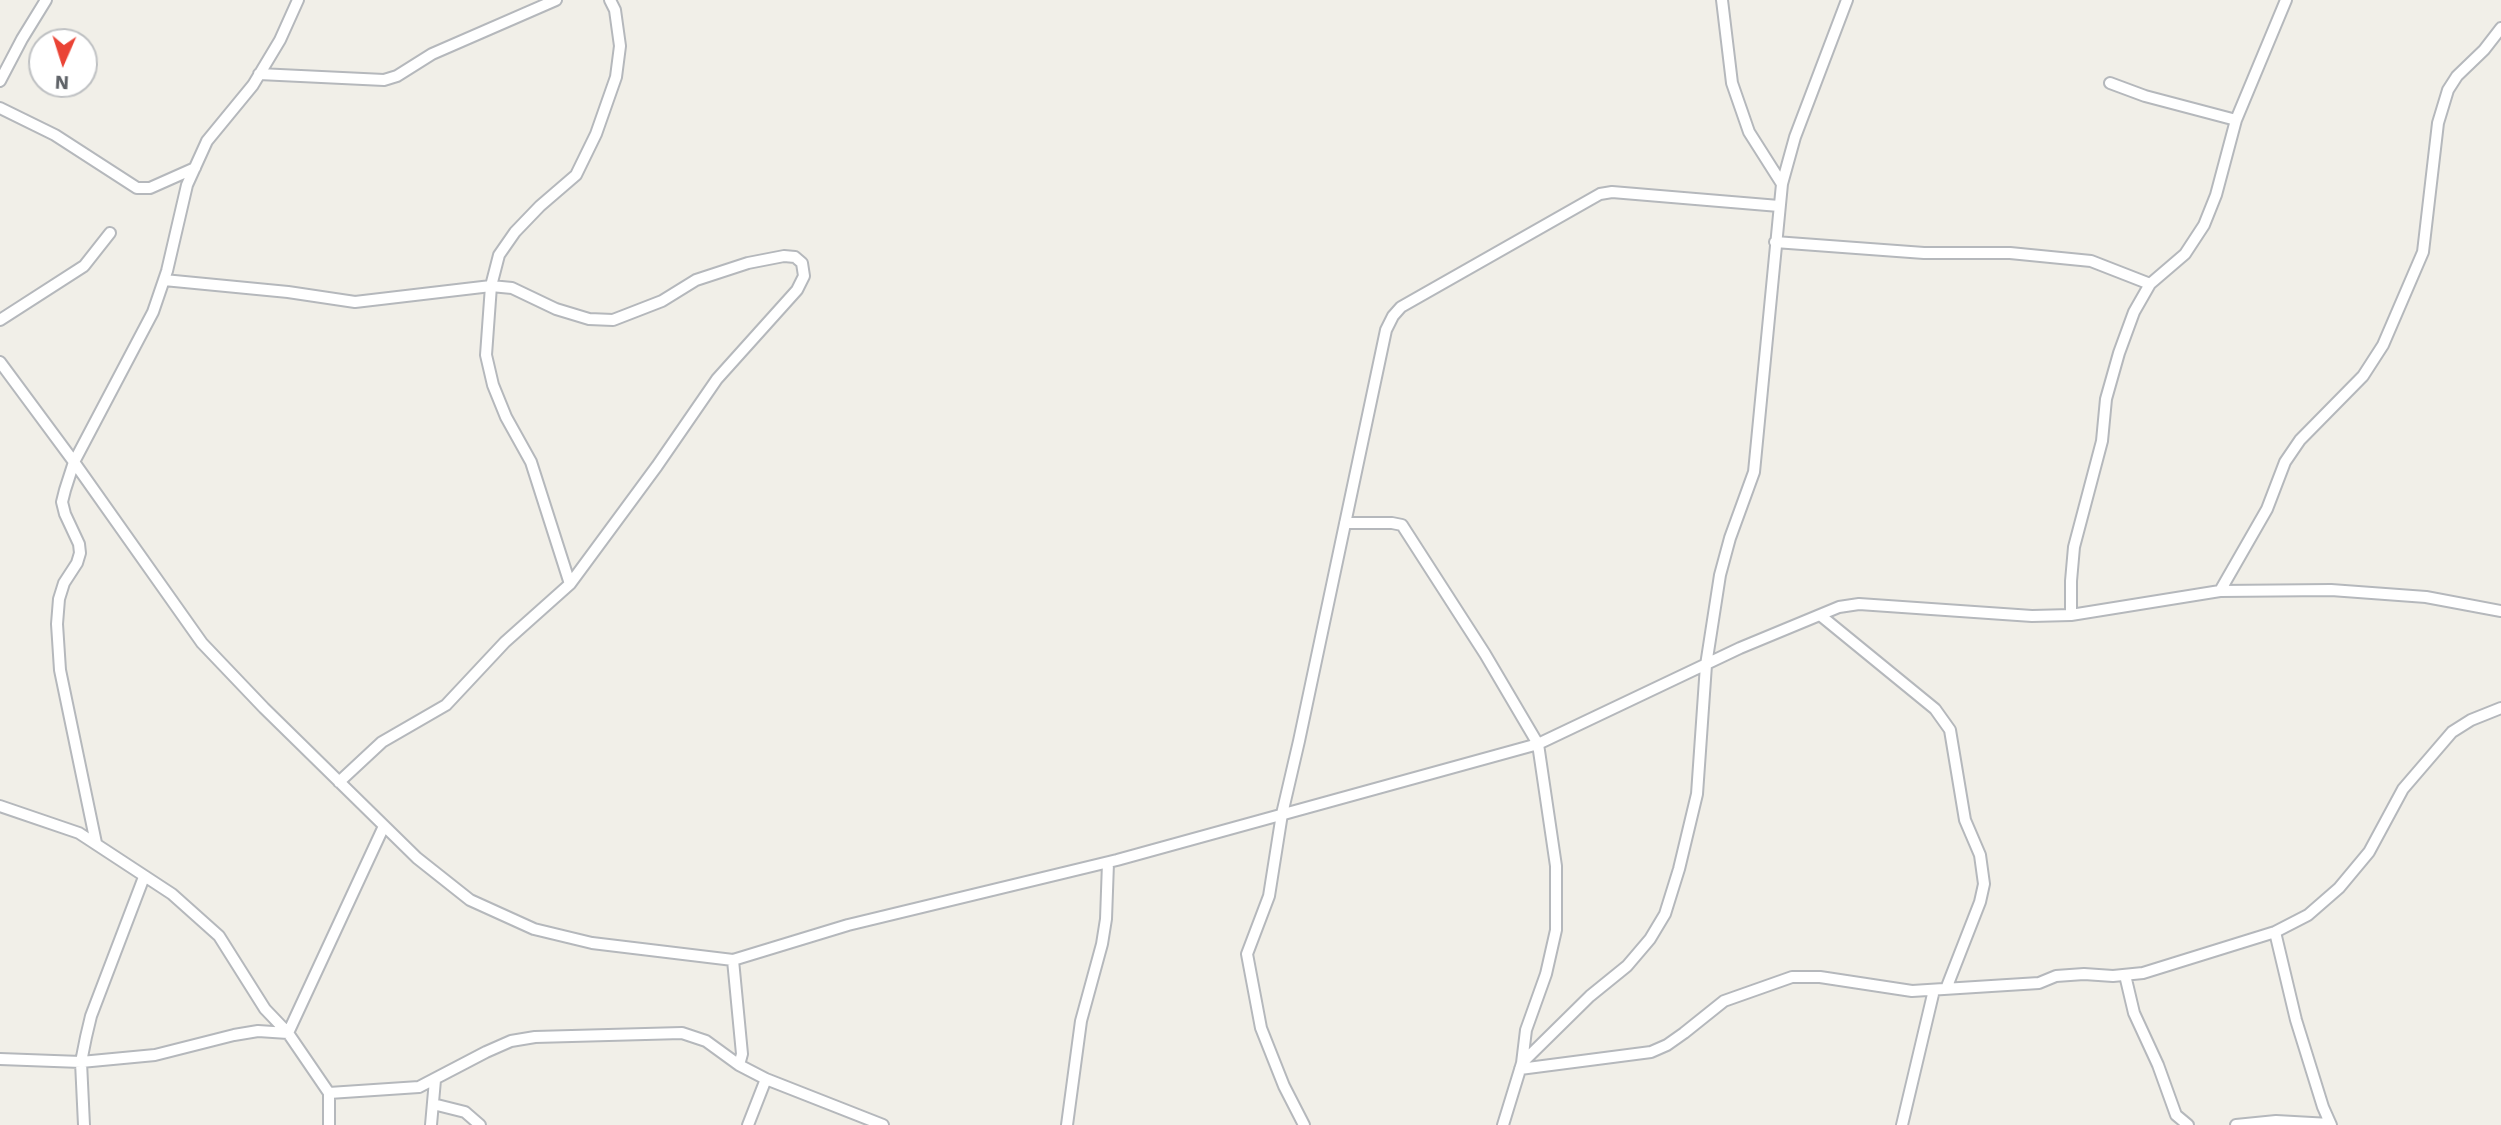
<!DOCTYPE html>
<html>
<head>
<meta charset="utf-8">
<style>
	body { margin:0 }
	#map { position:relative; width:2501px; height:1125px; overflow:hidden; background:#f1efe8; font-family:"Work Sans",sans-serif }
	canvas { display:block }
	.north { position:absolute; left:28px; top:28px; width:70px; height:70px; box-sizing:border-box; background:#fff; border:2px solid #bfc1c3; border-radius:50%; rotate:183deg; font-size:19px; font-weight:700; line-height:28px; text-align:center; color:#5f6368 }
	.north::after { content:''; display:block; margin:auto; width:24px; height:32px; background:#ea4335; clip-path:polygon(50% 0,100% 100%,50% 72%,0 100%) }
</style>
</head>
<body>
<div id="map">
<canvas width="2501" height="1125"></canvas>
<div class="north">N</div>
</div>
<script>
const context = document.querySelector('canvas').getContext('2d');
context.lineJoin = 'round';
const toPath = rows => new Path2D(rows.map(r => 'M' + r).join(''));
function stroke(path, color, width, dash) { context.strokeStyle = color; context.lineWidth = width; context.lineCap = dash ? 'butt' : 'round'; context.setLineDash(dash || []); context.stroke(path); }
const minor = toPath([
	[1722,0,1732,83,1749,132,1782,184],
	[259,74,384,80,397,76,432,54,556,0],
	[0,81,22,39,46,0],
	[2110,83,2145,96,2236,120],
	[0,108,55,135,137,188,150,188,195,168],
	[1775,242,1924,253,2010,253,2091,261,2150,284,2134,312,2119,353,2106,399,2102,441,2074,547,2071,581,2071,615],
	[164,280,288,292,355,302,491,286,512,288,556,309,589,319,613,320,662,301,696,280,748,263,784,256,795,257,802,263,804,276,797,290,717,379,657,466,570,584,505,642,446,705,382,742,339,782],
	[2150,284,2185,254,2204,225,2216,195,2236,120,2286,0],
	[0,320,84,266,110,233],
	[0,362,74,462,202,643,264,708,417,858,470,900,534,929,592,943,733,960,848,925,1117,860,1538,744,1740,648,1839,607,1859,604,2032,616,2071,615,2220,591,2331,590,2426,597,2501,611],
	[1345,523,1392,523,1402,525,1485,654,1538,744,1556,866,1556,930,1546,974,1526,1030,1522,1063,1503,1125],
	[570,584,531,462,506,417,493,385,486,355,491,286,499,255,515,232,540,206,576,175,596,134,616,77,620,46,615,10,610,0],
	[2220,591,2267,509,2285,462,2300,440,2363,376,2383,345,2423,252,2438,123,2448,90,2457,76,2484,50,2501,28],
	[1820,615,1935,709,1950,730,1965,820,1980,855,1984,884,1980,902,1946,989],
	[0,806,79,833,172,894,219,936,265,1009,288,1033,384,826],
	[96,843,60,670,57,624,59,599,64,583,77,563,80,553,79,544,65,514,62,502,65,490,74,462,153,312,167,271,187,185,207,141,253,85,280,40,298,0],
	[2275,932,2296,1020,2323,1107,2331,1125],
	[733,960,742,1054,739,1065,766,1079,883,1125],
	[2125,975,2134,1013,2158,1065,2176,1115,2188,1125],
	[0,1059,81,1062,155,1055,234,1035,258,1031,288,1033,329,1093,329,1125],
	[1522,1063,1590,996,1627,966,1650,939,1665,914,1679,869,1697,794,1706,665,1720,575,1730,538,1754,472,1782,184,1795,137,1847,0],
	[1520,1069,1651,1052,1667,1045,1684,1033,1724,1001,1792,977,1820,977,1912,991,2039,983,2056,976,2084,974,2113,976,2143,973,2275,932,2308,915,2339,888,2369,852,2403,789,2452,732,2471,720,2501,708],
	[329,1093,419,1087,486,1052,511,1041,535,1037,682,1033,706,1041,739,1065],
	[433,1104,465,1112,480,1125],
	[84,1125,81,1062,86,1037,91,1016,144,877],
	[431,1125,435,1080],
	[748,1125,766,1079],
	[1067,1125,1081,1021,1102,944,1106,919,1108,863],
	[1304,1125,1284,1086,1261,1028,1247,954,1269,896,1282,814,1299,741,1386,330,1393,316,1401,307,1600,194,1612,192,1779,206],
	[1902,1125,1934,990],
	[2236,1125,2276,1121,2330,1124]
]);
stroke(minor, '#b5b8bc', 14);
stroke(minor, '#fff', 10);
</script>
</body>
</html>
